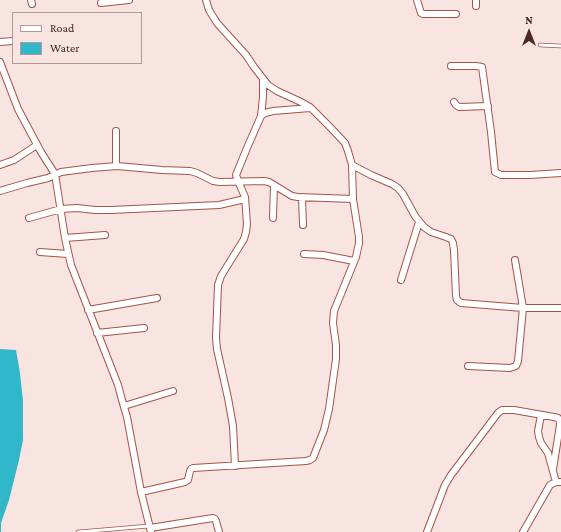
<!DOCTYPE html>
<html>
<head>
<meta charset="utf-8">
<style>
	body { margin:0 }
	#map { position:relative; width:561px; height:532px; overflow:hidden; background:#f8e5e2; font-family:"Crimson Pro",serif }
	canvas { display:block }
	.legend { position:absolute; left:12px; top:12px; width:130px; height:52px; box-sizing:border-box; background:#f8e5e2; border:1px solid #b39995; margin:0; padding:5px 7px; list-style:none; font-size:12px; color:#4b2822 }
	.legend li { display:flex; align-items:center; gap:8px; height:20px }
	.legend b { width:20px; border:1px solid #b39995 }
	.north { position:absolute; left:509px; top:12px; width:40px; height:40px; -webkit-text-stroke:3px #f8e5e2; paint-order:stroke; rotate:0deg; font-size:11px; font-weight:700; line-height:16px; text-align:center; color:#4b2822 }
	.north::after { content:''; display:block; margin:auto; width:14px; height:18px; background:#4b2822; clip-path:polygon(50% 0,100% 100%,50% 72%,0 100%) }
</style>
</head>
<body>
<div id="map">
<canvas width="561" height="532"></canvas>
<ul class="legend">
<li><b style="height:5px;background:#fff"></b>Road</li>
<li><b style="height:11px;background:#31b7ca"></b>Water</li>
</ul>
<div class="north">N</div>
</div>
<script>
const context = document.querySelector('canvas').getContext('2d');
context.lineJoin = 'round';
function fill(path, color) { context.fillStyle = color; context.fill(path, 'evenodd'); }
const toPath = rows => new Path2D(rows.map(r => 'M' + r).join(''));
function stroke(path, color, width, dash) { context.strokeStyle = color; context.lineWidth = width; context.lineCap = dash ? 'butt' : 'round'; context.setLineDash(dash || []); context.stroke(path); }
const water = toPath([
	[0,349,16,350,20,373,23,401,23,440,19,460,9,500,1,523,1,532,0,532]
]);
const lane = toPath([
	[540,45,561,46],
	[78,532,149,526]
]);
const street = toPath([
	[31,0,32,4],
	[417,0,421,13,423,14,456,14],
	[476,0,476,6],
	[101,3,129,0],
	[0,42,13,41],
	[0,62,18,109,41,152,55,174,65,238,71,265,118,385,122,400,127,417,141,492,151,532],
	[451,66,476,66,482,67,491,132,495,172,501,175,530,175,561,173],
	[454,102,456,105,459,107,488,106],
	[261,116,263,97,263,79],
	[0,165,14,160,37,145],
	[352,165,371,175,392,184,398,188,403,194,415,216,424,227,431,232,446,237,451,239,453,243,454,250,456,296,457,300,461,303,523,308,561,308],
	[116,166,116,131],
	[0,191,27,183,48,178,61,172,92,168,117,166,162,170,190,171,197,173,213,181,220,182,264,181,269,182,292,196,298,197,353,199],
	[302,197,303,225],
	[29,218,61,209,77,208,95,210,111,210,219,205,245,199],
	[273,218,274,185],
	[65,238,105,235],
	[40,252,68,254],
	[304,254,323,255,354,261],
	[401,280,419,222],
	[88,310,157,298],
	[97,333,144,328],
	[468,366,510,368,516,366,518,361,523,308,515,260],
	[124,406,173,391],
	[541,415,538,431,539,437,541,443,548,453,556,482],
	[235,466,233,426,228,398,217,349,216,338,218,285,221,276,244,239,246,232,247,224,245,197,238,181,236,175,247,148,261,116,265,113,273,111,310,108],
	[141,492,185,482,188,480,190,471,191,469,193,468,306,461,310,460,313,458,324,430,329,409,336,359,336,345,333,323,334,311,356,257,359,243,359,237,353,199,352,165,348,151,345,143,329,126,310,107,301,102,277,91,268,85,254,67,246,55,217,23,209,10,206,0],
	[150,528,213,518,215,519,216,521,219,532],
	[427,532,445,485,451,475,498,413,502,410,514,410,554,417,558,418,560,421,560,425,553,469],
	[523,532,550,485,556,482,561,482]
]);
fill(water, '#31b7ca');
stroke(lane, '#a45348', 4.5);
stroke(street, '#a45348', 8);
stroke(lane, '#fff', 3);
stroke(street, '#fff', 6);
</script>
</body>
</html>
